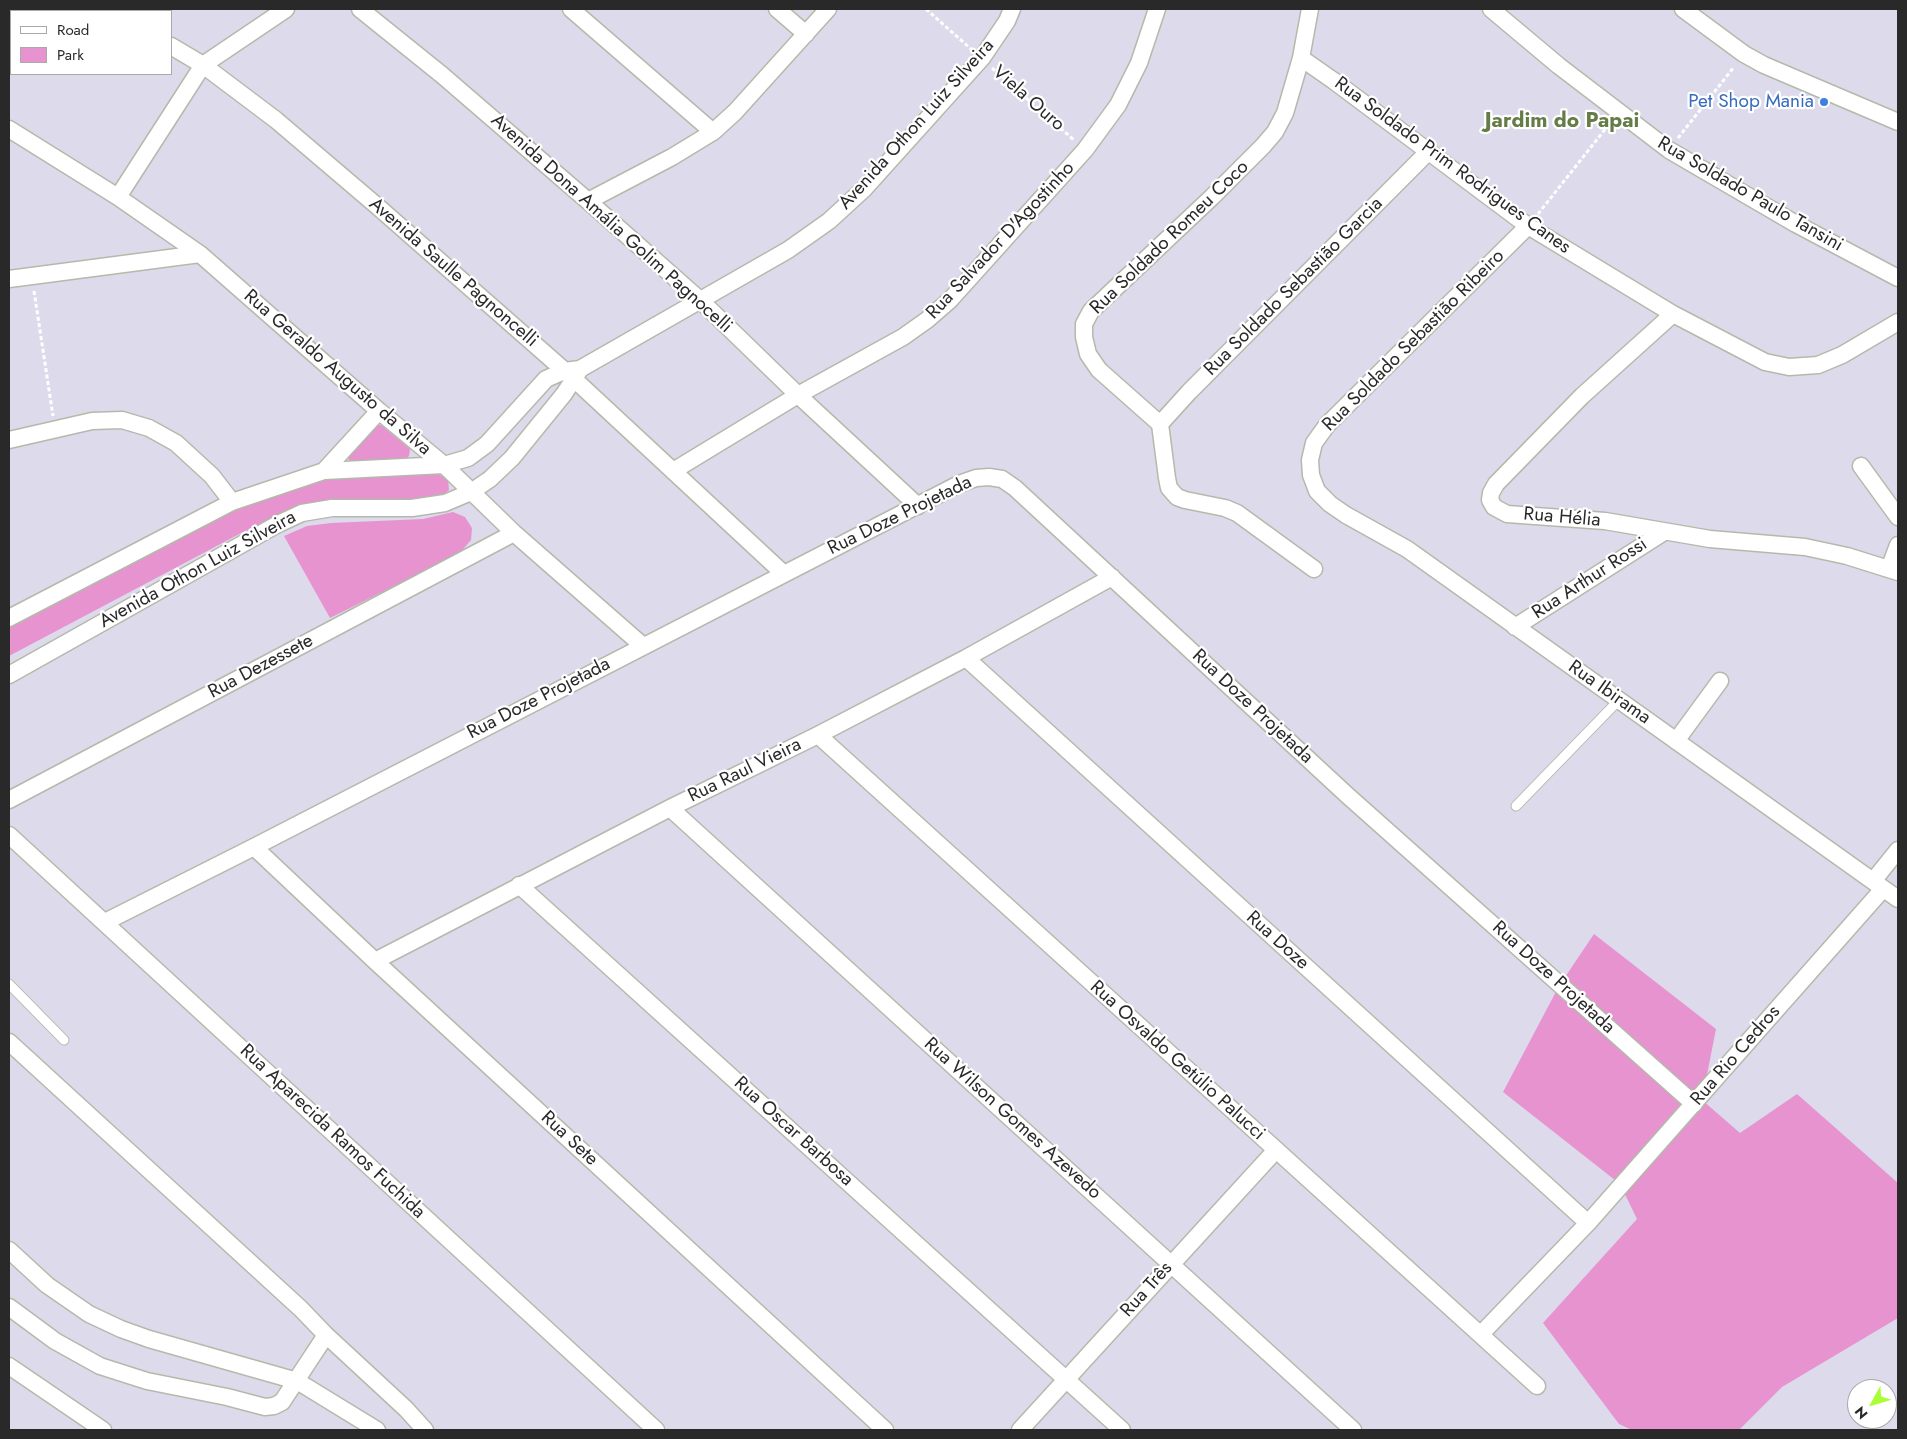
<!DOCTYPE html>
<html>
<head>
<meta charset="utf-8">
<style>
	body { margin:0 }
	#map { position:relative; width:1907px; height:1439px; overflow:hidden; background:#dddaec; font-family:Jost,sans-serif }
	canvas { display:block }
	.frame { position:absolute; inset:0; border:10px solid #292929; pointer-events:none }
	.legend { position:absolute; left:10px; top:10px; width:162px; height:65px; box-sizing:border-box; background:#fff; border:1px solid #a9a9a9; margin:0; padding:6px 9px; list-style:none; font-size:15px; color:#292929 }
	.legend li { display:flex; align-items:center; gap:10px; height:25px }
	.legend b { width:25px; border:1px solid #a9a9a9 }
	.north { position:absolute; left:1847px; top:1379px; width:50px; height:50px; box-sizing:border-box; background:#fff; border:1px solid #a9a9a9; border-radius:50%; rotate:231deg; font-size:14px; font-weight:700; line-height:20px; text-align:center; color:#292929 }
	.north::after { content:''; display:block; margin:auto; width:18px; height:22px; background:#aaff34; clip-path:polygon(50% 0,100% 100%,50% 72%,0 100%) }
</style>
</head>
<body>
<div id="map">
<canvas width="1907" height="1439"></canvas>
<div class="frame"></div>
<ul class="legend">
<li><b style="height:6px;background:#fff"></b>Road</li>
<li><b style="height:14px;background:#e693d0"></b>Park</li>
</ul>
<div class="north">N</div>
</div>
<script>
const context = document.querySelector('canvas').getContext('2d');
context.lineJoin = 'round';
function fill(path, color) { context.fillStyle = color; context.fill(path, 'evenodd'); }
const toPath = rows => new Path2D(rows.map(r => 'M' + r).join(''));
function stroke(path, color, width, dash) { context.strokeStyle = color; context.lineWidth = width; context.lineCap = dash ? 'butt' : 'round'; context.setLineDash(dash || []); context.stroke(path); }
function drawText(font, color, halo, rows, align = 'center') {
  context.font = font + ' Jost,sans-serif'; context.lineWidth = 4.5; context.setLineDash([]); context.textBaseline = 'middle'; context.strokeStyle = halo; context.fillStyle = color; for (const [text, x, y, turn = 0] of rows) {
    context.save(); context.translate(x, y); context.rotate((+turn || 0) * Math.PI / 180); context.textAlign = isNaN(turn) ? turn : align; if (halo) context.strokeText(text, 0, 0); context.fillText(text, 0, 0); context.restore();
  }
}
const green = toPath([
	[377,425,381,425,410,449,409,456,404,461,350,462,347,456],
	[438,474,448,479,449,490,444,495,423,501,299,508,245,531,9,656,9,628,234,511,292,486,325,478],
	[453,512,465,517,472,528,471,540,459,554,330,618,284,536,307,526,331,523,423,519],
	[1594,934,1716,1029,1702,1100,1740,1133,1797,1094,1898,1183,1898,1318,1782,1387,1739,1430,1632,1430,1619,1424,1543,1323,1637,1219,1620,1184,1503,1092,1559,986]
]);
const path = toPath([
	[926,9,971,49],
	[992,68,1074,140],
	[1678,138,1734,67],
	[1538,214,1610,123],
	[34,291,53,416]
]);
const service = toPath([
	[1516,806,1619,700],
	[9,984,64,1040]
]);
const minor = toPath([
	[110,9,114,11],
	[360,9,442,75,588,201,700,300,798,395,918,506],
	[571,9,713,132],
	[777,9,806,34],
	[1310,9,1301,58,1285,113,1275,132,1263,146,1212,197,1091,311,1084,324,1084,337,1088,354,1099,370,1160,424,1167,478,1169,488,1177,497,1185,500,1225,508,1237,513,1314,569],
	[1491,9,1559,66,1669,150,1796,224,1898,278],
	[1683,9,1744,54,1764,65,1898,122],
	[171,46,203,65,276,120,377,206,574,379,784,574],
	[1301,58,1334,81,1528,226,1673,314,1765,362,1789,367,1818,365,1842,355,1898,322],
	[9,129,118,197,200,254,379,411,444,465,514,533,643,646],
	[118,197,203,65,286,9],
	[588,201,672,157,713,132,735,112,828,9],
	[1528,226,1327,425,1314,443,1310,460,1311,475,1317,491,1330,504,1346,515,1407,549,1898,899],
	[9,279,200,254],
	[1673,314,1582,396,1496,484,1491,493,1490,500,1494,507,1507,514,1605,521,1710,539,1805,547,1847,556,1898,572],
	[1160,424,1189,392,1429,151],
	[9,440,92,421,122,420,149,428,176,443,212,476,232,502],
	[1861,466,1898,517],
	[324,471,379,411],
	[673,471,798,395,903,337,927,320,950,300,1085,150,1118,105,1139,63,1157,9],
	[1889,569,1898,545],
	[9,618,232,502,324,471,444,465,468,458,487,444,546,379,564,371,580,369,788,250,829,221,865,188,982,58,1007,21,1012,9],
	[1515,627,1664,532],
	[966,658,1588,1223],
	[9,675,278,524,302,513,332,508,412,508,445,503,471,492,490,479,512,458,564,394,579,371],
	[818,735,1537,1386],
	[1676,741,1720,681],
	[9,800,514,533],
	[670,808,1353,1430],
	[9,835,656,1430],
	[254,847,375,961,885,1430],
	[1873,881,1898,850],
	[519,885,1122,1430],
	[105,922,254,847,959,484,976,478,989,477,1002,479,1015,488,1347,795,1694,1104],
	[375,961,670,808,818,735,966,658,1112,577],
	[9,1042,301,1309,326,1335,406,1409,425,1430],
	[9,1250,47,1285,89,1314,121,1329,149,1339,297,1381,377,1430],
	[9,1307,55,1341,100,1366,147,1381,227,1397,265,1407,274,1406,282,1402,326,1335],
	[1481,1334,1588,1223,1883,889],
	[9,1366,103,1430],
	[1020,1430,1276,1150]
]);
const markers = [
	[1824,102,5,"#3f7fe0"]
];
const streetNames = [
	["Viela Ouro",1028,99,41],
	["Avenida Othon Luiz Silveira",917,125,-48],
	["Rua Soldado Prim Rodrigues Canes",1452,166,36],
	["Rua Soldado Paulo Tansini",1750,195,30],
	["Avenida Dona Amália Golim Pagnocelli",611,224,42],
	["Rua Soldado Romeu Coco",1170,238,-44],
	["Rua Salvador D'Agostinho",1001,241,-47],
	["Avenida Saulle Pagnoncelli",453,273,41],
	["Rua Soldado Sebastião Garcia",1294,287,-45],
	["Rua Soldado Sebastião Ribeiro",1414,341,-45],
	["Rua Geraldo Augusto da Silva",337,373,41],
	["Rua Doze Projetada",900,516,-26],
	["Rua Hélia",1562,518,5],
	["Avenida Othon Luiz Silveira",198,570,-29],
	["Rua Arthur Rossi",1590,579,-33],
	["Rua Dezessete",261,667,-28],
	["Rua Ibirama",1609,693,35],
	["Rua Doze Projetada",539,699,-27],
	["Rua Doze Projetada",1252,707,43],
	["Rua Raul Vieira",745,771,-26],
	["Rua Doze",1277,941,42],
	["Rua Doze Projetada",1553,978,42],
	["Rua Rio Cedros",1736,1056,-49],
	["Rua Osvaldo Getúlio Palucci",1177,1061,42],
	["Rua Wilson Gomes Azevedo",1012,1119,42],
	["Rua Aparecida Ramos Fuchida",332,1132,43],
	["Rua Oscar Barbosa",793,1132,42],
	["Rua Sete",569,1139,43],
	["Rua Três",1147,1290,-48]
];
const shopNames = [
	["Pet Shop Mania",1814,102]
];
const quarterNames = [
	["Jardim do Papai",1562,122]
];
fill(green, '#e693d0');
stroke(service, '#b4baaa', 11);
stroke(minor, '#b4baaa', 19);
stroke(path, '#fff', 3, [4, 2.5]);
stroke(service, '#fff', 9);
stroke(minor, '#fff', 16);
for (const [x, y, r, color] of markers) { const dot = new Path2D(); dot.arc(x, y, r, 0, 2 * Math.PI); context.fillStyle = color; context.fill(dot); stroke(dot, '#fff', 2); }
drawText('19px', '#292929', '#fff', streetNames);
drawText('19px', '#366cbe', '#fff', shopNames, 'right');
drawText('bold 21px', '#657c47', '#fff', quarterNames);
</script>
</body>
</html>
